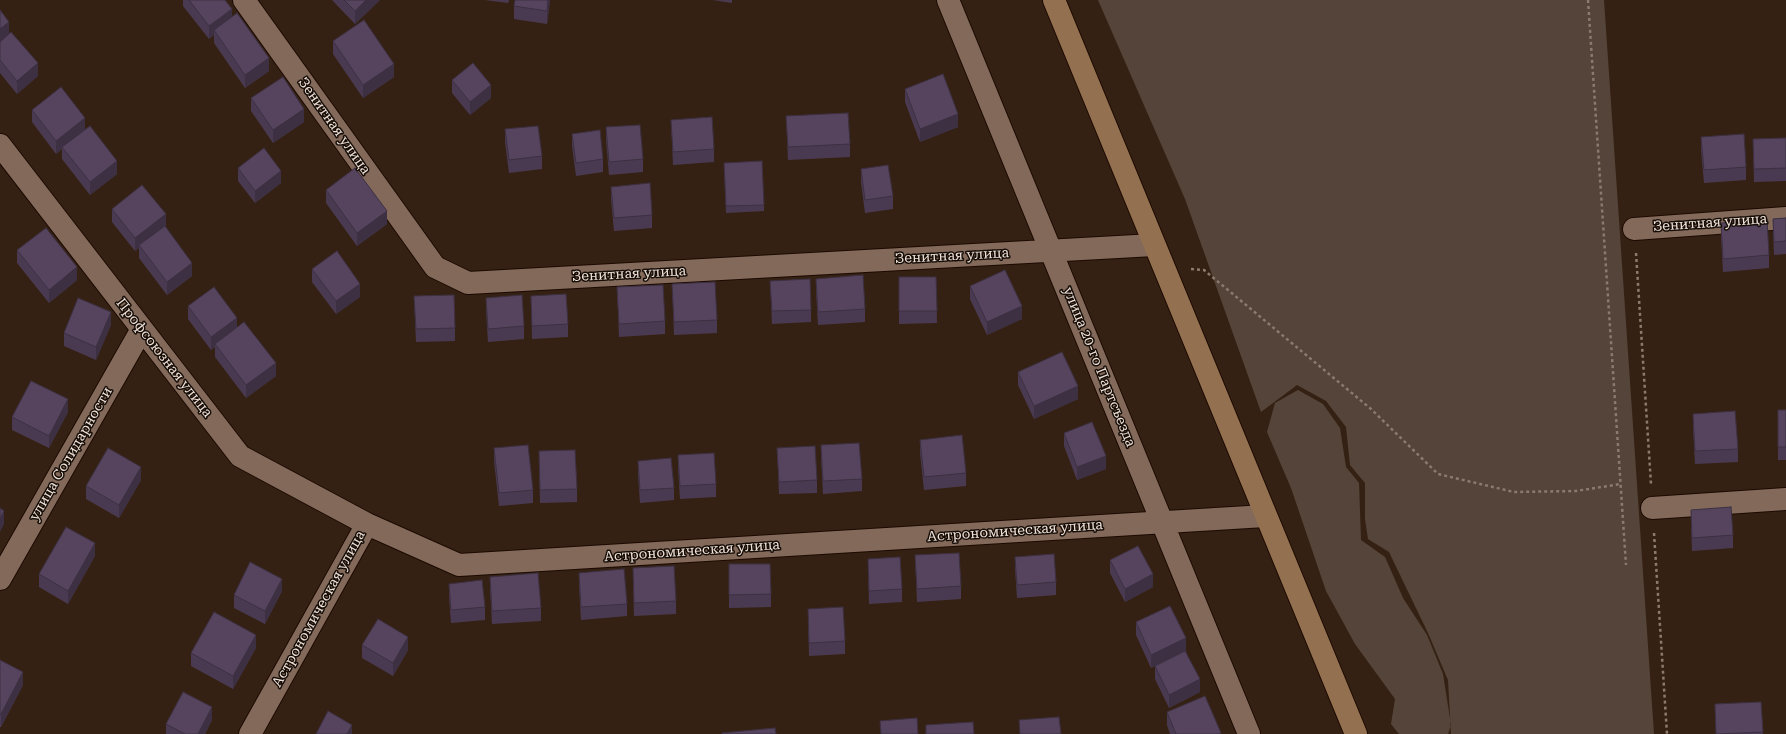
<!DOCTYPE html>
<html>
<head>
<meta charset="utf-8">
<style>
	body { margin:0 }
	canvas { display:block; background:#352113 }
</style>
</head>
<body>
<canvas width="1786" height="734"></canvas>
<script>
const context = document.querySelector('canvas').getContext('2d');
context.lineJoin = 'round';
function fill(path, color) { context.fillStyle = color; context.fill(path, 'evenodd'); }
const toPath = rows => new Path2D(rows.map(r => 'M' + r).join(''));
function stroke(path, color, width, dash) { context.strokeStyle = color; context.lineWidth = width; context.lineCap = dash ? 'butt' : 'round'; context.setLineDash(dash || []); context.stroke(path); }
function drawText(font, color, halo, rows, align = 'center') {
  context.font = font + ' "Roboto Serif",serif'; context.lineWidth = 3; context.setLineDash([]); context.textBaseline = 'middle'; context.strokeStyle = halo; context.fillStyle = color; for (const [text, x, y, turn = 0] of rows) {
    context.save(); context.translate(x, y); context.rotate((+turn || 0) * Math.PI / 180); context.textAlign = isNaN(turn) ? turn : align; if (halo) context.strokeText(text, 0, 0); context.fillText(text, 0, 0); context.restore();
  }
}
const green = toPath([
	[1098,0,1604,0,1654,734,1451,734,1448,680,1428,633,1389,552,1368,539,1365,519,1365,483,1350,465,1346,427,1326,401,1297,385,1261,412,1185,199],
	[1298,390,1323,404,1340,428,1346,467,1359,483,1361,540,1385,557,1403,598,1427,635,1443,674,1451,725,1448,734,1399,734,1391,724,1395,699,1355,644,1326,591,1291,488,1267,432,1275,403]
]);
const path = toPath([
	[1588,0,1626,565],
	[1636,253,1651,484],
	[1191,269,1204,270,1371,409,1438,474,1514,492,1576,491,1621,484],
	[1654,533,1667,734]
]);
const street = toPath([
	[244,0,435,267,468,283,1154,245],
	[948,0,1249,734],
	[0,145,240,456,367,524,459,565,1265,516],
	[1634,229,1786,218],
	[1652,508,1786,499],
	[0,579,142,329],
	[250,734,367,524]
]);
const secondary = toPath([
	[1054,0,1356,734]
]);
const wall = toPath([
	[183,0,225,0,232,17,269,71,245,88,214,43,214,35,209,39,183,6],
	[332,0,380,0,355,24],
	[485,0,509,0,508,3],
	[550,0,547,24,514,19,514,6],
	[713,0,732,0,732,3],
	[0,10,9,34,38,76,17,94,0,73],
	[333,41,394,77,363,98,333,54],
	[452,80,491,98,470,115,452,93],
	[905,89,958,127,920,142,905,102],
	[251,98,304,122,273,143,251,111],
	[32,110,85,129,117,174,90,195,62,159,62,149,56,154,32,122],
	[786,116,850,144,850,157,788,160],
	[671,120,714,149,714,162,673,165],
	[606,127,643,159,643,172,609,175,606,140],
	[505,129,542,156,542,169,509,173,505,142],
	[572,134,603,159,603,172,576,176,572,146],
	[1701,137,1746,167,1746,180,1704,183,1701,150],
	[1786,138,1786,181,1754,182,1753,139],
	[724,163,764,205,764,211,726,213],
	[238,168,281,183,255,203,238,181],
	[861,169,893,196,893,209,865,213,861,182],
	[611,187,652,215,652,228,614,231,611,199],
	[326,190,387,224,357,246,326,203],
	[112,209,166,227,192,276,167,295,139,258,139,248,135,251,112,222],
	[1786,218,1786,254,1774,255,1773,232,1773,219],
	[1721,223,1769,255,1769,268,1723,272,1721,236],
	[17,250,77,280,49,303,17,263],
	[312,269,360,297,336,314,312,282],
	[899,277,936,277,937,323,899,324],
	[816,279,865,309,865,322,818,325,816,292],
	[770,281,811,310,811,322,772,324],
	[672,284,717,320,717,333,674,335],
	[970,286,1022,319,987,335,970,299],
	[617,287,665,321,665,334,619,337],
	[414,296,455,328,455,341,416,342],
	[531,296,568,324,568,337,532,339],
	[486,298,524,326,524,339,488,342,486,311],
	[188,306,237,328,276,376,246,398,215,357,215,347,211,350,188,319],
	[111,325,96,360,64,346,64,333],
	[1018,372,1078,399,1034,419,1018,385],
	[1778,410,1786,410,1786,460,1778,460],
	[68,412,49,448,12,430,12,417],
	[1693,414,1738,449,1738,462,1695,464,1693,427],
	[1064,433,1106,469,1077,480,1064,446],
	[920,440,966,473,966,486,924,490,920,453],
	[821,445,862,479,862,491,823,494,821,458],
	[494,448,533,490,533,503,499,506,494,461],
	[777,448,817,480,817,493,779,494],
	[539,451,577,489,577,502,540,503],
	[678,455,716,484,716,497,680,499,678,468],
	[638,461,674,488,674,500,640,503,638,474],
	[141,480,119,518,86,499,86,486],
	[1691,510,1733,535,1733,548,1692,551,1691,523],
	[915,555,961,586,961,599,917,602],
	[95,556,68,604,39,587,39,574],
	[1015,557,1056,582,1056,595,1017,598,1015,569],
	[868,559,902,589,902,602,869,604],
	[1110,560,1153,587,1125,602,1110,573],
	[729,564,771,594,771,607,729,608],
	[633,568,676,601,676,614,634,616],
	[579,573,627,604,627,616,581,620,579,586],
	[490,577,541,608,541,621,492,624,490,589],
	[449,584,485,607,485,620,451,623,449,597],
	[282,591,265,624,234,608,234,595],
	[808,609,845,641,845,654,809,656],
	[1136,622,1186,651,1200,692,1169,708,1155,679,1155,666,1158,665,1151,668,1136,635],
	[362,645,408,650,393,676,362,658],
	[256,648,233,689,191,666,191,653],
	[0,660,23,685,1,727,0,727],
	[1761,702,1763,734,1716,734,1715,704],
	[1167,712,1221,734,1170,734,1167,725],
	[212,720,205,734,166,734,166,724]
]);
const shadedWall = toPath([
	[366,0,380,0,355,24,355,11],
	[548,0,550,0,547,24,547,11],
	[232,9,232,22,214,30,214,35,209,39,209,26],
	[9,22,9,35,0,42,0,29],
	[269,58,269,71,245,88,245,75],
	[38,63,38,76,17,94,17,81],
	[394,64,394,77,363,98,363,85],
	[491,85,491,98,470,115,470,102],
	[304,109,304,122,273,143,273,130],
	[958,114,958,127,920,142,920,129],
	[85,118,85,131,62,147,62,149,56,154,56,141],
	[117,161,117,174,90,195,90,182],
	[281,171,281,183,255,203,255,191],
	[387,211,387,224,357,246,357,233],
	[166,214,166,227,139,245,139,248,135,251,135,238],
	[192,263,192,276,167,295,167,282],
	[77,267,77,280,49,303,49,290],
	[360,284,360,297,336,314,336,301],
	[1022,306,1022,319,987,335,987,322],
	[111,312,111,325,96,360,96,347],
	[237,318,237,331,215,344,215,347,211,350,211,337],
	[276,363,276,376,246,398,246,385],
	[1078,386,1078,399,1034,419,1034,406],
	[68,399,68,412,49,448,49,436],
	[1106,456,1106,469,1077,480,1077,467],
	[141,467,141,480,119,518,119,505],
	[4,511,4,524,0,532,0,519],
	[95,543,95,556,68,604,68,591],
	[1153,574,1153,587,1125,602,1125,589],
	[282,579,282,591,265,624,265,611],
	[256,635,256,648,233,689,233,676],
	[408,637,408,650,393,676,393,663],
	[1186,638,1186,651,1151,668,1151,655],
	[23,672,23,685,1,727,1,714],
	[1200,679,1200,692,1169,708,1169,695],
	[212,707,212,720,205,734,198,734],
	[352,725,352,734,347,734]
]);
const building = toPath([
	[189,0,225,0,232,9,209,26,189,0],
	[344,0,366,0,355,11,344,0],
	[515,0,548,0,547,11,514,6,515,0],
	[0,10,9,22,0,29,0,10],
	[237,13,269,58,245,75,214,30,237,13],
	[364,20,394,64,363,85,333,41,364,20],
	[11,32,38,63,17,81,0,60,0,42,11,32],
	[473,63,491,85,470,102,452,80,473,63],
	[943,74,958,114,920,129,905,89,943,74],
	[283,77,304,109,273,130,251,98,283,77],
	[61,87,85,118,56,141,32,110,61,87],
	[848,113,850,144,788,147,786,116,848,113],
	[712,117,714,149,673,152,671,120,712,117],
	[640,125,643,159,609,162,606,127,640,125],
	[90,126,117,161,90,182,62,147,90,126],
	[538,126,542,156,509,160,505,129,538,126],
	[600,130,603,159,576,163,572,134,600,130],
	[1744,134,1746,167,1704,170,1701,137,1744,134],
	[1786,138,1786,168,1754,169,1753,139,1786,138],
	[264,148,281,171,255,191,238,168,264,148],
	[762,161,764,205,726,206,724,163,762,161],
	[888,165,893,196,865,200,861,169,888,165],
	[355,168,387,211,357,233,326,190,355,168],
	[650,183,652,215,614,218,611,187,650,183],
	[142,185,166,214,135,238,112,209,142,185],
	[1786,218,1786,241,1774,242,1773,219,1786,218],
	[1767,219,1769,255,1723,259,1721,223,1767,219],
	[165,226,192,263,167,282,139,245,165,226],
	[46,228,77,267,49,290,17,250,46,228],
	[337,251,360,284,336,301,312,269,337,251],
	[1005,270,1022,306,987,322,970,286,1005,270],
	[863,275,865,309,818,312,816,279,863,275],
	[899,277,936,277,937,311,899,311,899,277],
	[810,279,811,310,772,311,770,281,810,279],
	[715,282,717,320,674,322,672,284,715,282],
	[663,285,665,321,619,324,617,287,663,285],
	[214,287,237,318,211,337,188,306,214,287],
	[566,294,568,324,532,326,531,296,566,294],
	[454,295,455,328,416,329,414,296,454,295],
	[522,295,524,326,488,329,486,298,522,295],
	[78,298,111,312,96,347,64,333,78,298],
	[244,322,276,363,246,385,215,344,244,322],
	[1062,352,1078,386,1034,406,1018,372,1062,352],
	[31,381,68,399,49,436,12,417,31,381],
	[1778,410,1786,410,1786,447,1778,447,1778,410],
	[1735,411,1738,449,1695,451,1693,414,1735,411],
	[1092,422,1106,456,1077,467,1064,433,1092,422],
	[962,435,966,473,924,477,920,440,962,435],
	[859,443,862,479,823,481,821,445,859,443],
	[528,445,533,490,499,493,494,448,528,445],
	[815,446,817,480,779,482,777,448,815,446],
	[108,448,141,467,119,505,86,486,108,448],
	[575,450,577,489,540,490,539,451,575,450],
	[714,453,716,484,680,486,678,455,714,453],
	[671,458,674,488,640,490,638,461,671,458],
	[1731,507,1733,535,1692,538,1691,510,1731,507],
	[0,508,4,511,0,519,0,508],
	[66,527,95,543,68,591,39,574,66,527],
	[1138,546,1153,574,1125,589,1110,560,1138,546],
	[959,553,961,586,917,589,915,555,959,553],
	[1054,554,1056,582,1017,585,1015,557,1054,554],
	[900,557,902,589,869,591,868,559,900,557],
	[250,562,282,579,265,611,234,595,250,562],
	[729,564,770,564,771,594,729,595,729,564],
	[674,566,676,601,634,603,633,568,674,566],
	[624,569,627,604,581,607,579,573,624,569],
	[538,573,541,608,492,611,490,577,538,573],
	[482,580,485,607,451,610,449,584,482,580],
	[1170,606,1186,638,1151,655,1136,622,1170,606],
	[843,607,845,641,809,643,808,609,843,607],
	[214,612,256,635,233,676,191,653,214,612],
	[378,619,408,637,393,663,362,645,378,619],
	[1185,651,1200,679,1169,695,1155,666,1185,651],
	[0,660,23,672,1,714,0,714,0,660],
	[183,692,212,707,198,734,185,734,166,724,183,692],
	[1205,696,1221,733,1219,734,1176,734,1167,712,1205,696],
	[1761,702,1763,732,1716,734,1715,704,1761,702],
	[328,711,352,725,347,734,316,734,328,711],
	[1059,717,1061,734,1020,734,1019,720,1059,717],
	[917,718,918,734,881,734,880,721,917,718],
	[973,722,974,734,926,734,926,725,973,722],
	[775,728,776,734,722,734,722,733,775,728]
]);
const streetNames = [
	["Зенитная улица",334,126,55],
	["Зенитная улица",1710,223,-4],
	["Зенитная улица",952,256,-3],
	["Зенитная улица",629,274,-3],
	["Профсоюзная улица",164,358,52],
	["улица 20-го Партсъезда",1099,367,68],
	["улица Солидарности",71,454,-60],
	["Астрономическая улица",1015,531,-4],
	["Астрономическая улица",692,551,-4],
	["Астрономическая улица",319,609,-61]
];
fill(green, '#554439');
stroke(street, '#1c0901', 24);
stroke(secondary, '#1c0901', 24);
stroke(path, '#8b7a6e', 2.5, [3, 3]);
stroke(street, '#82695a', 22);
stroke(secondary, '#937150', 22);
fill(wall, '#4a3a51');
fill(shadedWall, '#3c3042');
fill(building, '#56445e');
stroke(building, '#3c3042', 1);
drawText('14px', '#f0e2d9', '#160d07', streetNames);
</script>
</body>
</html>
